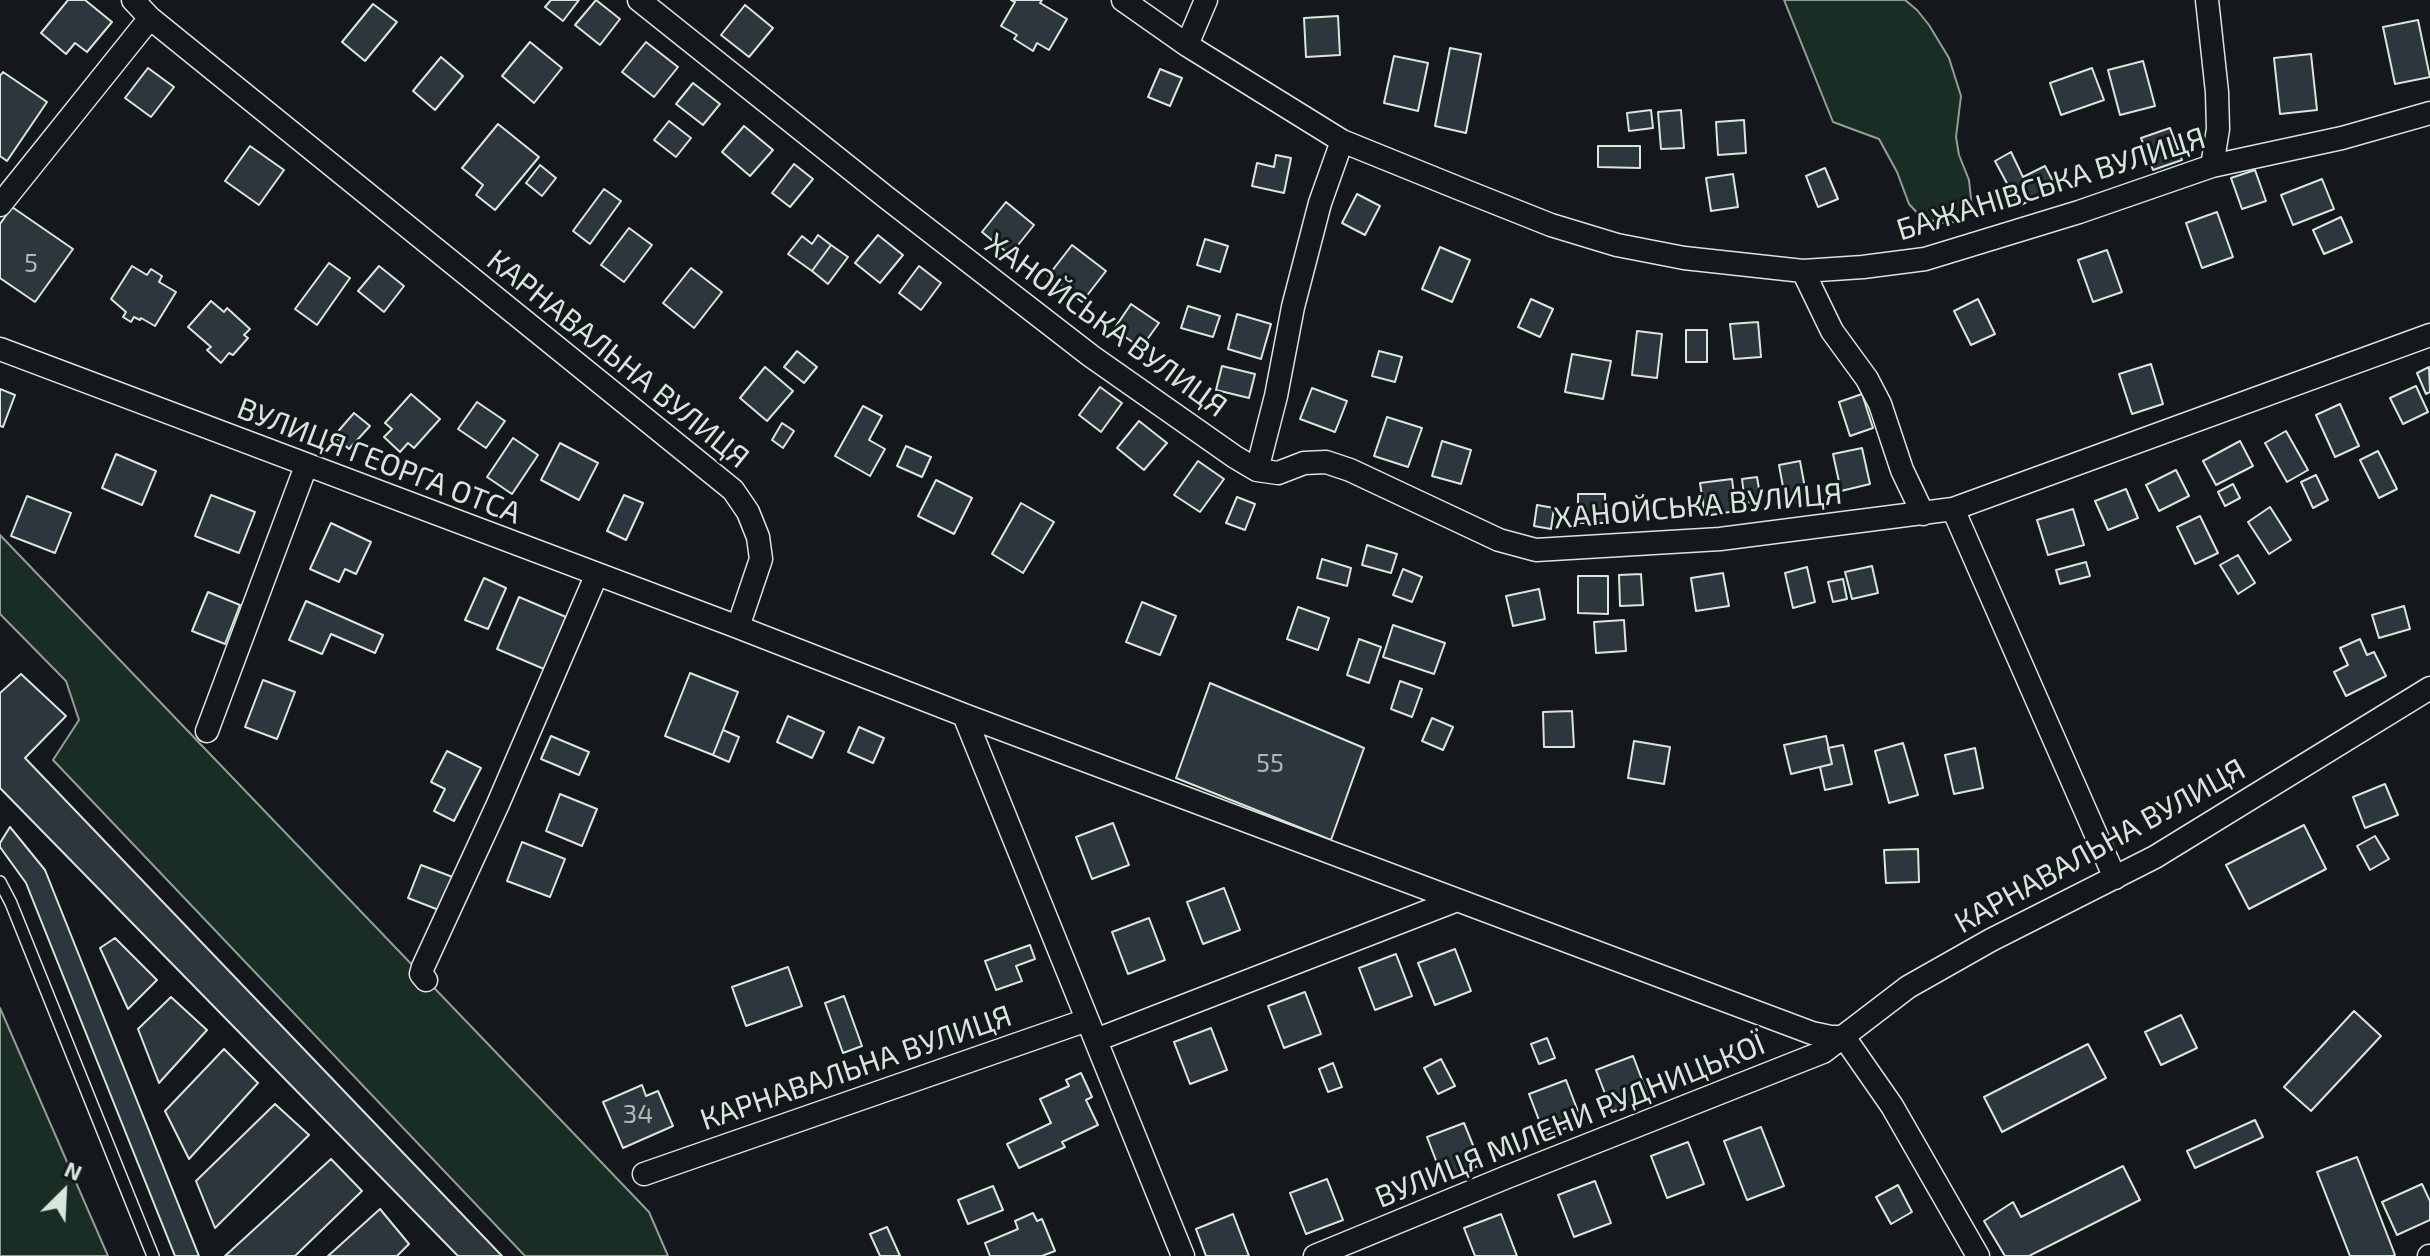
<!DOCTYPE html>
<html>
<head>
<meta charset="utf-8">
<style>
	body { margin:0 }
	#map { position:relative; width:2430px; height:1256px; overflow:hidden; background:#14181c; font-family:"Exo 2",sans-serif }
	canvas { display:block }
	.north { position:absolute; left:24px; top:1152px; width:80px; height:80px; -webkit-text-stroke:6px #14181c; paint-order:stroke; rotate:24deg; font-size:22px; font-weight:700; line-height:32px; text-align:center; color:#d8e6dc }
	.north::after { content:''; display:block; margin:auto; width:28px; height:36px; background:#d8e6dc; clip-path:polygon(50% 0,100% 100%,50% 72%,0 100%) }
</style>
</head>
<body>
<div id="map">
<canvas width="2430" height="1256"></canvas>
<div class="north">N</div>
</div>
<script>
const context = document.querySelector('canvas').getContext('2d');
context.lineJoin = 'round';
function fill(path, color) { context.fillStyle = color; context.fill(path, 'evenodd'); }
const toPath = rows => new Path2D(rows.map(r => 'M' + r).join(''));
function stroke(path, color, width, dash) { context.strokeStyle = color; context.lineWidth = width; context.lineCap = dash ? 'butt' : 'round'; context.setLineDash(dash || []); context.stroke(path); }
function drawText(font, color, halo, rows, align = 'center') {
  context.font = font + ' "Exo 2",sans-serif'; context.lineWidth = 6; context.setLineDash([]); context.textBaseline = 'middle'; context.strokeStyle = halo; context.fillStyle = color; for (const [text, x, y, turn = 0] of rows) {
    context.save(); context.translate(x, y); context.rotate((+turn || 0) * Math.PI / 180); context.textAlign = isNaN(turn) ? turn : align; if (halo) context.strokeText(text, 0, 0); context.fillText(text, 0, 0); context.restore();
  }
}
const green = toPath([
	[1784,0,1905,0,1917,10,1929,25,1949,58,1961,96,1956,137,1959,155,1969,180,1972,208,1955,222,1942,223,1922,218,1909,204,1897,172,1879,139,1833,122,1784,0],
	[0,535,649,1212,668,1256,525,1256,53,760,79,720,66,681,0,614,0,535],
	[0,1008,108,1256,0,1256,0,1008]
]);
const building = toPath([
	[68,0,85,0,112,22,87,52,75,43,66,54,41,33,68,0],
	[551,0,579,0,563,21,545,7,551,0],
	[596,0,620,19,600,45,575,25,596,0],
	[1011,0,1042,0,1040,3,1067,19,1049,50,1037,43,1033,51,1014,39,1017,35,1001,26,1015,2,1011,0],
	[373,4,397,22,365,61,342,42,373,4],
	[745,5,773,28,749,57,721,35,745,5],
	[1338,16,1340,55,1306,57,1304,18,1338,16],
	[2418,20,2430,77,2395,84,2383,27,2418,20],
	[530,42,562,68,534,103,502,76,530,42],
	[646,42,678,67,654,97,622,72,646,42],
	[1450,48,1481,54,1466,133,1435,126,1450,48],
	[2311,54,2317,110,2280,114,2274,58,2311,54],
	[1394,56,1428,63,1418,111,1384,103,1394,56],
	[441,57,463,76,435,110,413,91,441,57],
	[2143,61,2155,106,2120,115,2108,70,2143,61],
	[148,68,174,87,151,117,125,98,148,68],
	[2092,68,2104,100,2061,115,2050,83,2092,68],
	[1160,69,1182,78,1170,106,1148,97,1160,69],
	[3,72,47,102,7,161,0,156,0,76,3,72],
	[693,83,720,104,703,125,676,104,693,83],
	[1651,110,1653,128,1629,131,1627,113,1651,110],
	[1681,110,1684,148,1661,149,1658,112,1681,110],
	[1744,120,1746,153,1718,155,1716,122,1744,120],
	[669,121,691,138,676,157,654,140,669,121],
	[498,124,539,157,495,210,476,195,483,185,462,168,498,124],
	[744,126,773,150,750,176,722,152,744,126],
	[2170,128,2182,160,2153,170,2141,138,2170,128],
	[250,146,284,170,259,205,225,181,250,146],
	[1598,146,1640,146,1640,168,1598,167,1598,146],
	[2011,152,2023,177,2045,166,2056,187,2019,206,1995,161,2011,152],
	[1276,155,1291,158,1284,193,1252,186,1257,163,1274,167,1276,155],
	[794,164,813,179,790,207,772,193,794,164],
	[540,165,556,178,542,196,526,183,540,165],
	[1825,168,1838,199,1818,207,1806,176,1825,168],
	[2255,170,2266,201,2242,209,2231,178,2255,170],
	[1733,174,1738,207,1711,211,1706,178,1733,174],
	[2322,179,2334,209,2293,225,2281,195,2322,179],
	[604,189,621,201,590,244,573,231,604,189],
	[1357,194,1380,206,1365,235,1342,223,1357,194],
	[1006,202,1034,225,1010,255,982,232,1006,202],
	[12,207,73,249,35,302,0,278,0,224,12,207],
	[2217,212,2233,257,2202,268,2186,223,2217,212],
	[2341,217,2352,242,2324,254,2313,230,2341,217],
	[629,228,652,245,624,282,601,265,629,228],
	[818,235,831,245,812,271,788,254,802,236,812,244,818,235],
	[878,235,903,255,880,283,855,263,878,235],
	[1205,239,1228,246,1220,272,1197,265,1205,239],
	[831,245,848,257,828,284,812,271,831,245],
	[1072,245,1106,271,1082,302,1048,276,1072,245],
	[1440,247,1470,260,1452,302,1422,289,1440,247],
	[2107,250,2122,292,2093,302,2078,260,2107,250],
	[329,263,350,278,317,325,295,309,329,263],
	[132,266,147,275,151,269,162,276,159,282,176,292,155,326,141,318,140,320,134,317,131,322,123,317,126,312,111,299,132,266],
	[379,266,404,286,384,312,358,291,379,266],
	[919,266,941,283,921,310,899,293,919,266],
	[691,268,722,292,694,328,663,303,691,268],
	[1531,299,1553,309,1540,337,1518,327,1531,299],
	[1978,299,1995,334,1971,345,1954,311,1978,299],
	[211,301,224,312,227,308,250,329,244,335,248,338,233,355,229,353,221,363,207,350,211,347,188,327,211,301],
	[1131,304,1159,323,1141,348,1114,329,1131,304],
	[1188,306,1220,316,1213,337,1181,328,1188,306],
	[1237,314,1271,324,1261,359,1228,349,1237,314],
	[1758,322,1761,357,1734,359,1730,324,1758,322],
	[1686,330,1707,330,1707,362,1686,362,1686,330],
	[1637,331,1662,334,1657,378,1632,375,1637,331],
	[797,351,817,367,804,383,784,367,797,351],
	[1379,351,1402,357,1395,382,1372,376,1379,351],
	[1572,354,1611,361,1603,399,1565,392,1572,354],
	[2151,364,2163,404,2132,414,2119,374,2151,364],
	[1222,366,1255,374,1249,398,1216,390,1222,366],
	[765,367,793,391,767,421,740,398,765,367],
	[2429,367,2430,392,2426,394,2417,373,2429,367],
	[2416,386,2428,412,2403,424,2390,398,2416,386],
	[1100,387,1122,403,1101,432,1079,415,1100,387],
	[1312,388,1347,401,1335,432,1300,419,1312,388],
	[0,389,15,395,3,427,0,426,0,389],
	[411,394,440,419,414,448,408,443,400,452,384,437,392,429,385,423,411,394],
	[1862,394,1873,428,1850,436,1839,402,1862,394],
	[477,402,505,421,486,448,458,429,477,402],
	[2340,404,2359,446,2335,457,2316,415,2340,404],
	[863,406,882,416,869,440,885,449,870,476,835,456,863,406],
	[354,413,370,426,349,449,334,436,354,413],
	[1387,417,1422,428,1408,467,1374,456,1387,417],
	[1139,421,1167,443,1144,470,1117,448,1139,421],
	[782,423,794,431,783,448,772,440,782,423],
	[2286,431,2308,470,2287,482,2265,443,2286,431],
	[513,438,538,455,512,494,487,477,513,438],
	[1442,441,1471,450,1461,484,1432,476,1442,441],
	[2240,441,2253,466,2216,485,2203,461,2240,441],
	[560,443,598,463,579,500,541,480,560,443],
	[906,446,931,457,922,477,897,466,906,446],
	[1862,448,1870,484,1841,491,1833,454,1862,448],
	[2378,451,2397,489,2379,498,2360,460,2378,451],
	[116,454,156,471,142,505,102,488,116,454],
	[1198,461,1224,479,1200,512,1174,495,1198,461],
	[1800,461,1807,499,1786,503,1779,465,1800,461],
	[2176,470,2189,496,2159,511,2146,485,2176,470],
	[2316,475,2328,500,2313,508,2301,482,2316,475],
	[1757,477,1761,501,1745,503,1742,479,1757,477],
	[1732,479,1736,511,1705,516,1700,483,1732,479],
	[936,480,972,498,954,534,918,516,936,480],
	[2233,484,2240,498,2225,506,2218,492,2233,484],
	[2126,489,2138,518,2108,530,2095,501,2126,489],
	[1578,494,1605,494,1605,523,1578,523,1578,494],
	[211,495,255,512,239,553,195,536,211,495],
	[624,495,643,503,626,540,607,531,624,495],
	[27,496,71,513,55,553,11,536,27,496],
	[1237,497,1255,504,1245,530,1226,523,1237,497],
	[1021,503,1054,522,1023,573,992,554,1021,503],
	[1537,505,1554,508,1551,529,1534,526,1537,505],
	[2270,507,2291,540,2269,554,2248,522,2270,507],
	[2073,509,2084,545,2048,555,2037,520,2073,509],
	[2200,516,2218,553,2195,564,2177,527,2200,516],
	[331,523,371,542,356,574,345,569,339,582,310,569,331,523],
	[1367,545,1397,554,1391,573,1362,565,1367,545],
	[2238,555,2255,583,2238,594,2220,565,2238,555],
	[1322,559,1351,568,1347,586,1317,578,1322,559],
	[2086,562,2090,576,2060,584,2056,570,2086,562],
	[1872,566,1878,593,1852,599,1845,572,1872,566],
	[1807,567,1815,602,1793,608,1785,573,1807,567],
	[1403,569,1422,577,1412,602,1393,595,1403,569],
	[1723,573,1729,606,1696,611,1691,578,1723,573],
	[1641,574,1643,605,1620,606,1619,575,1641,574],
	[1578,576,1608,576,1608,614,1578,613,1578,576],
	[484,578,506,588,488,629,465,620,484,578],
	[1843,579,1847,599,1833,602,1828,582,1843,579],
	[1539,589,1545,619,1513,626,1506,596,1539,589],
	[208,592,240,605,225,644,192,631,208,592],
	[519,597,566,617,544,669,497,649,519,597],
	[306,601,383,635,375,653,331,634,322,654,289,640,306,601],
	[1142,602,1176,616,1160,655,1126,642,1142,602],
	[2404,606,2410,629,2379,638,2372,615,2404,606],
	[1298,607,1329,618,1318,650,1287,639,1298,607],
	[1624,620,1626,651,1596,653,1594,622,1624,620],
	[1393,625,1445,643,1434,674,1383,657,1393,625],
	[1359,639,1381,647,1369,683,1347,675,1359,639],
	[2360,639,2367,655,2374,652,2386,676,2346,696,2334,672,2348,665,2340,648,2360,639],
	[690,673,738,692,713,755,665,736,690,673],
	[21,674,66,716,25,758,502,1256,458,1256,0,788,0,693,21,674],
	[263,680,295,692,277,739,245,727,263,680],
	[1400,681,1422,689,1412,717,1391,709,1400,681],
	[1210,683,1364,748,1331,840,1176,778,1210,683],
	[1572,711,1574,747,1544,747,1543,712,1572,711],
	[788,716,824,732,812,758,777,742,788,716],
	[1432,718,1453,727,1443,750,1422,741,1432,718],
	[859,727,884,738,873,763,848,752,859,727],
	[723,730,739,737,729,762,713,755,723,730],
	[551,736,589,752,579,775,541,759,551,736],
	[1826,736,1832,764,1791,774,1784,745,1826,736],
	[1634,741,1670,747,1664,784,1628,778,1634,741],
	[1903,743,1918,795,1889,803,1875,751,1903,743],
	[1843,745,1852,784,1825,790,1820,767,1832,764,1828,748,1843,745],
	[1975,748,1983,788,1954,794,1945,755,1975,748],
	[447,751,481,768,454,821,434,811,445,789,431,782,447,751],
	[2385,784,2398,815,2365,828,2353,797,2385,784],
	[560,794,597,809,582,846,546,831,560,794],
	[1113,823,1129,865,1092,879,1076,837,1113,823],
	[2304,825,2326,869,2249,909,2226,865,2304,825],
	[10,827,45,870,199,1256,175,1256,26,883,0,847,0,843,10,827],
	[2375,836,2389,859,2370,870,2357,846,2375,836],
	[522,842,565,859,550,897,507,881,522,842],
	[1918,849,1919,882,1886,883,1884,850,1918,849],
	[421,865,458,879,444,912,408,898,421,865],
	[1224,888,1240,930,1203,944,1187,902,1224,888],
	[1149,918,1165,960,1128,974,1112,932,1149,918],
	[115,938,157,980,128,1009,100,948,115,938],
	[1030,945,1035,959,1016,966,1022,981,996,990,985,961,1030,945],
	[1455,949,1471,991,1435,1005,1418,963,1455,949],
	[1396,954,1412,996,1375,1010,1359,968,1396,954],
	[788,967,802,1006,746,1026,732,987,788,967],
	[1305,992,1321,1034,1284,1048,1268,1006,1305,992],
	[844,996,862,1046,843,1053,825,1003,844,996],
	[171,997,207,1030,159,1083,138,1029,171,997],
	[2354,1011,2381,1036,2311,1111,2284,1087,2354,1011],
	[2181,1015,2197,1048,2161,1065,2145,1032,2181,1015],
	[1211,1028,1227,1070,1190,1084,1174,1042,1211,1028],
	[1547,1038,1555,1058,1539,1064,1531,1044,1547,1038],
	[2088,1044,2106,1078,2002,1132,1984,1097,2088,1044],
	[224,1049,258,1083,189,1159,165,1111,224,1049],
	[1633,1056,1649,1098,1612,1112,1596,1070,1633,1056],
	[1441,1059,1455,1086,1438,1094,1424,1068,1441,1059],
	[1333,1063,1342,1087,1328,1092,1319,1069,1333,1063],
	[1081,1073,1092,1097,1086,1100,1098,1125,1062,1142,1065,1147,1019,1168,1007,1144,1051,1123,1040,1099,1069,1086,1066,1080,1081,1073],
	[1566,1080,1582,1122,1545,1136,1529,1094,1566,1080],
	[642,1085,646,1096,658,1091,673,1126,623,1148,603,1102,642,1085],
	[275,1104,309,1135,215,1228,196,1181,275,1104],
	[2255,1120,2263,1137,2195,1168,2187,1151,2255,1120],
	[1464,1123,1481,1165,1443,1179,1427,1137,1464,1123],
	[1761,1127,1784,1186,1747,1200,1724,1141,1761,1127],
	[1688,1142,1704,1184,1667,1198,1651,1156,1688,1142],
	[2357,1157,2395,1255,2392,1256,2350,1256,2317,1172,2357,1157],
	[331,1159,362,1191,295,1256,225,1256,331,1159],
	[2123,1166,2140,1200,2029,1256,2005,1256,1984,1221,2013,1202,2021,1217,2123,1166],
	[1327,1179,1343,1220,1306,1234,1290,1193,1327,1179],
	[1595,1181,1611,1223,1574,1237,1558,1195,1595,1181],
	[2422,1184,2430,1201,2430,1220,2397,1235,2382,1202,2422,1184],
	[1898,1185,1912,1212,1891,1224,1876,1197,1898,1185],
	[993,1186,1003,1210,968,1224,958,1200,993,1186],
	[380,1209,409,1244,397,1256,328,1256,380,1209],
	[1033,1213,1037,1221,1042,1219,1055,1251,1042,1256,990,1256,985,1243,1018,1229,1015,1221,1033,1213],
	[1233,1214,1249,1256,1206,1256,1196,1229,1233,1214],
	[1501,1214,1517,1256,1475,1256,1464,1228,1501,1214],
	[887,1227,900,1256,880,1256,870,1234,887,1227]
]);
const lane = toPath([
	[0,882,11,903,153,1256]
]);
const street = toPath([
	[133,0,150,18,733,490,748,512,758,537,761,559,738,627,964,715,1183,1256],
	[639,0,887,198,1091,356,1235,457,1257,470,1278,473,1304,463,1326,462,1350,470,1499,540,1536,550,1720,539,1953,509,2430,335],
	[1123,0,1187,45,1342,141,1458,188,1551,225,1617,245,1684,258,1803,271,1863,267,1925,259,2079,212,2212,166,2342,138,2430,113],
	[2207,0,2217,92,2218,129,2212,166],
	[1187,45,1206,0],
	[0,205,150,18],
	[1803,271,1832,331,1867,379,1880,404,1902,470,1923,514],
	[0,349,738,627],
	[1257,470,1276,396,1293,307,1320,203,1342,141],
	[1953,509,2115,878],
	[964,715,1812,1033,1831,1037,1844,1037],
	[207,731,306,466],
	[426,980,421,974,423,967,498,804,596,576],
	[1844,1037,1892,1106,1978,1256],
	[1096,1040,1457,900],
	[644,1174,1087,1020],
	[1315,1256,1507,1177,1823,1052,1908,987,1991,940,2155,857,2430,688],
	[2429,1256,2430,1256]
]);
const numberNames = [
	["5",31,263],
	["55",1270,763],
	["34",638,1114]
];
const streetNames = [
	["БАЖАНІВСЬКА ВУЛИЦЯ",2051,184,-17],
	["ХАНОЙСЬКА ВУЛИЦЯ",1106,325,36],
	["КАРНАВАЛЬНА ВУЛИЦЯ",618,359,39],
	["ВУЛИЦЯ ГЕОРГА ОТСА",379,461,21],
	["ХАНОЙСЬКА ВУЛИЦЯ",1698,506,-5],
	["КАРНАВАЛЬНА ВУЛИЦЯ",2100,846,-29],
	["КАРНАВАЛЬНА ВУЛИЦЯ",856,1068,-19],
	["ВУЛИЦЯ МІЛЕНИ РУДНИЦЬКОЇ",1570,1121,-22]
];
fill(green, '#1a2d24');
stroke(green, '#939e99', 2);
fill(building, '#2c363c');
stroke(building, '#d8e6dc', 2);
stroke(lane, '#d8e6dc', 14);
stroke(street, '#d8e6dc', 25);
stroke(lane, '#14181c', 11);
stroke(street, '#14181c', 22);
drawText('26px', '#adbab4', null, numberNames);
drawText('30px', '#d8e6dc', '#14181c', streetNames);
</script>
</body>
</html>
